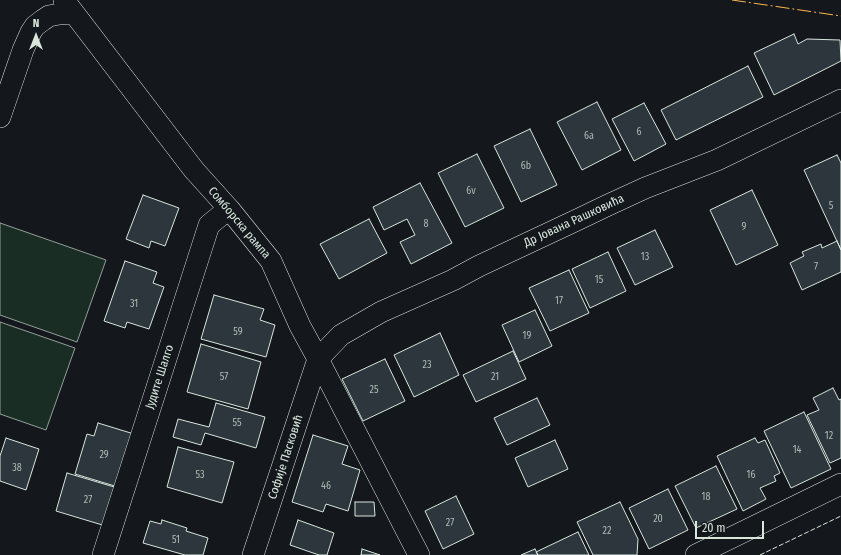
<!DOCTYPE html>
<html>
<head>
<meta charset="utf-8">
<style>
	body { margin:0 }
	#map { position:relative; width:841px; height:555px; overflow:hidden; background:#14181c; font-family:"Fira Sans Condensed",sans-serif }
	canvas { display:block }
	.north { position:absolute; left:16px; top:16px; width:40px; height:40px; -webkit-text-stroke:3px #14181c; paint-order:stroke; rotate:0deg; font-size:11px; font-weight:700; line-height:16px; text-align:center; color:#d8e6dc }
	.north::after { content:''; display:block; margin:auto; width:14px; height:18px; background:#d8e6dc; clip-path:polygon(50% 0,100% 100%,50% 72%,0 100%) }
	.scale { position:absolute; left:695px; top:521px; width:69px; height:18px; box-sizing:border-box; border:2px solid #d8e6dc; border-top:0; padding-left:5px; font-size:12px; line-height:14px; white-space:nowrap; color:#d8e6dc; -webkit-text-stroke:3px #14181c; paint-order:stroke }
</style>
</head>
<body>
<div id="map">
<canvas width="841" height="555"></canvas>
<div class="north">N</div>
<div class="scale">20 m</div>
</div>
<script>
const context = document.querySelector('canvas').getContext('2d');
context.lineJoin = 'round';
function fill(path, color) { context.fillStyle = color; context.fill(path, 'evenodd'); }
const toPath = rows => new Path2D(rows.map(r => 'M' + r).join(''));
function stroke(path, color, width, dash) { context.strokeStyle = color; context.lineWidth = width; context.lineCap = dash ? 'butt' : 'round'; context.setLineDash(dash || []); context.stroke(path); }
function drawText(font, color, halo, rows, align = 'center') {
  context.font = font + ' "Fira Sans Condensed",sans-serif'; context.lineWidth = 3; context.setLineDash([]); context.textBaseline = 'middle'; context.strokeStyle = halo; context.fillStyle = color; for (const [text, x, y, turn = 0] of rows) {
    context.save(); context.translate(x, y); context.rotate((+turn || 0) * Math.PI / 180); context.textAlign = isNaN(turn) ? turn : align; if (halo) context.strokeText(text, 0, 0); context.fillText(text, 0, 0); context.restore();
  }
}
const green = toPath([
	[0,223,106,260,77,342,0,315,0,223],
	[0,322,75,348,46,430,0,414,0,322]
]);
const building = toPath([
	[794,34,798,44,807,39,840,40,841,61,774,95,754,53,794,34],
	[748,66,763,97,676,140,661,110,748,66],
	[597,102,621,150,582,170,557,122,597,102],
	[644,103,666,144,634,161,612,119,644,103],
	[530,129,557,185,521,202,494,146,530,129],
	[477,154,504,208,465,227,438,173,477,154],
	[837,155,841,163,841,250,804,170,837,155],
	[420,183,452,243,411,264,400,242,415,235,407,219,384,230,373,207,420,183],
	[752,190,778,245,736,265,710,210,752,190],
	[143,195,179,208,165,246,151,241,149,248,126,239,143,195],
	[369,219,387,253,339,279,320,244,369,219],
	[655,230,673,267,635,285,617,248,655,230],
	[837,241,841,250,841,272,802,290,790,263,804,256,802,252,821,244,822,248,837,241],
	[608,252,626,291,590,308,572,269,608,252],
	[125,261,157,272,153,283,164,287,149,329,127,322,125,328,104,321,125,261],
	[569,270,589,313,550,331,529,288,569,270],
	[214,295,264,309,260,320,275,325,266,357,201,339,214,295],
	[535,310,552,346,519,362,502,325,535,310],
	[440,333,459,375,414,397,394,355,440,333],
	[201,344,261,362,248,409,187,392,201,344],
	[513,351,526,379,476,402,463,375,513,351],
	[385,359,405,401,363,421,342,379,385,359],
	[833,388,839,400,841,399,841,458,830,463,807,415,819,410,813,398,833,388],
	[537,398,550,425,507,445,494,418,537,398],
	[216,403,265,417,256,448,205,433,201,445,173,437,178,419,209,427,216,403],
	[804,412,831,469,791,488,764,431,804,412],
	[98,423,134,434,118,487,75,474,87,434,94,436,98,423],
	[313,435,348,446,342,464,360,470,348,511,326,504,323,512,292,502,313,435],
	[6,438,39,449,26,490,0,481,0,456,6,438],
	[755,438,758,443,765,440,780,473,774,476,776,481,760,488,766,499,743,511,717,456,755,438],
	[555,440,568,469,528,487,515,458,555,440],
	[178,447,234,462,222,503,167,487,178,447],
	[716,466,737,509,696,528,675,486,716,466],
	[67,473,121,489,109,527,56,511,67,473],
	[668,489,688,530,649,549,629,508,668,489],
	[456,496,474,534,443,549,425,511,456,496],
	[355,502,374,502,375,516,355,516,355,502],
	[620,502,638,539,637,555,593,555,577,522,620,502],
	[162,520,187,528,186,531,208,538,203,555,185,555,143,543,150,521,161,524,162,520],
	[298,520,334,533,327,555,319,555,290,545,298,520],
	[578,532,589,555,538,555,536,552,578,532],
	[362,549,380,555,361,555,362,549],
	[535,549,538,555,521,555,535,549]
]);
const street = toPath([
	[64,0,194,170,230,210,271,261,300,326,318,359,419,555],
	[0,117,23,50,31,32,35,26,43,20,49,16,59,14,73,13],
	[103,555,209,225,220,216,230,210],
	[253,555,318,359,341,335,381,312,453,280,479,266,579,219,606,206,645,188,717,160,841,100],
	[696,555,841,484]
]);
const fence = toPath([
	[760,555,841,516]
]);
const power = toPath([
	[732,0,841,16]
]);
const numberNames = [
	["6",639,132],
	["6a",589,136],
	["6b",526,166],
	["6v",471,191],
	["5",831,206],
	["8",426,224],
	["9",744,227],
	["13",645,257],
	["7",816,267],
	["15",599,280],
	["17",559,301],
	["31",134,304],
	["59",238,332],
	["19",527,336],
	["23",427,365],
	["57",224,377],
	["21",495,377],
	["25",374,390],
	["55",237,423],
	["12",829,436],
	["14",797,450],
	["29",104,455],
	["38",17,468],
	["53",200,475],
	["16",751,475],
	["46",326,486],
	["18",706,497],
	["27",88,500],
	["20",658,519],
	["27",450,523],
	["22",607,531],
	["51",176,540]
];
const streetNames = [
	["Др Јована Рашковића",574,221,-25],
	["Сомборска рампа",239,223,50],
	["Јудите Шалго",160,377,-72],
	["Софије Пасковић",286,457,-72]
];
fill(green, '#1a2d24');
stroke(green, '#939e99', 1);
fill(building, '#2c363c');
stroke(building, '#d8e6dc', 1);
stroke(street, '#d8e6dc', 22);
stroke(street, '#14181c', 21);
stroke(fence, '#d8e6dc', 1, [5, 2]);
stroke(power, '#ffb74d', 1, [14, 3, 2, 3]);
drawText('10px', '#adbab4', null, numberNames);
drawText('12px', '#d8e6dc', '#14181c', streetNames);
</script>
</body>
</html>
